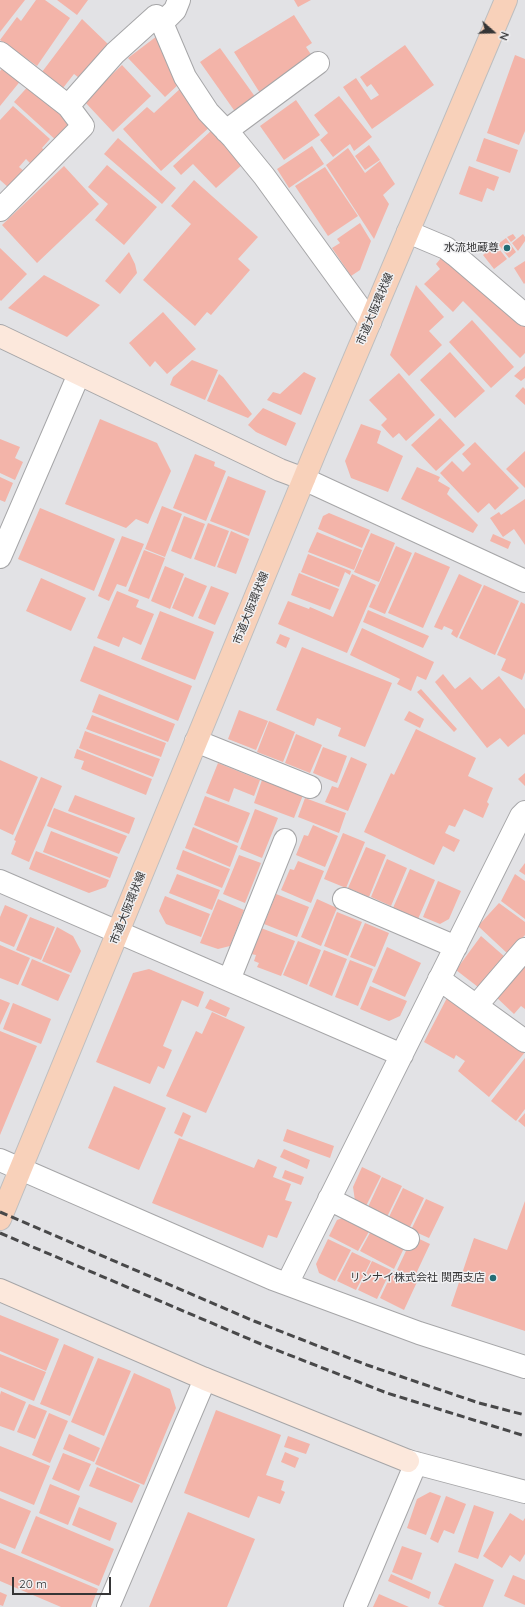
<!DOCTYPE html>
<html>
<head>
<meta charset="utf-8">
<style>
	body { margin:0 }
	#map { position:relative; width:525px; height:1607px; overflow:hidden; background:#e2e2e5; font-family:Quicksand,sans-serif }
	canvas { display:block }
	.north { position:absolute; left:473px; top:12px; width:40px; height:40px; -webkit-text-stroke:3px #f0f0f2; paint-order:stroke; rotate:110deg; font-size:11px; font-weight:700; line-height:16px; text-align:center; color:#353536 }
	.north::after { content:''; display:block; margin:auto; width:14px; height:18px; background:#353536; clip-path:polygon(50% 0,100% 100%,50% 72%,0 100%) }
	.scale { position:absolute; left:12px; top:1577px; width:99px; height:18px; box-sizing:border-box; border:2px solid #353536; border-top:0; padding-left:5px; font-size:12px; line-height:14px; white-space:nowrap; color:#353536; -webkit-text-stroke:3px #f0f0f2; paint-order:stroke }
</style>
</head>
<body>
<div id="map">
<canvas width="525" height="1607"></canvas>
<div class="north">N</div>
<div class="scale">20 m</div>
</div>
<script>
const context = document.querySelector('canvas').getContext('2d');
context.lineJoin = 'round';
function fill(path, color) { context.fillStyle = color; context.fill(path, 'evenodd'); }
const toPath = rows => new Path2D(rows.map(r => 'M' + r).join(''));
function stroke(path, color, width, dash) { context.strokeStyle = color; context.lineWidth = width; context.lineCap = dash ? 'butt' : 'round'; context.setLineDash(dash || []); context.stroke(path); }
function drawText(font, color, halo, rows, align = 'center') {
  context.font = font + ' Quicksand,"Noto Sans JP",sans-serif'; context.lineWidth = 3; context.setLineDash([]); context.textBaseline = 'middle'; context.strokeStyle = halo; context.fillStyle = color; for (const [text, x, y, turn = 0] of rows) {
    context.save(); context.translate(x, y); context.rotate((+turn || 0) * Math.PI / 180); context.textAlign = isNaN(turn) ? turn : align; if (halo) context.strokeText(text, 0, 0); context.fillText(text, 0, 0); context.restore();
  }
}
const building = toPath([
	[0,0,25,0,0,32],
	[36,0,45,0,70,18,37,66,0,40,17,17,21,21],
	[57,0,88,0,77,15],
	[294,0,311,0,298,7],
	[294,15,312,43,306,47,314,59,260,93,234,52],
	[82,19,110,46,83,81,74,74,63,88,42,72],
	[157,36,180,83,165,97,128,58],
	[405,45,434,85,372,129,343,87,356,78,371,100,379,95,371,84,367,87,360,77],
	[220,48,256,98,236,113,200,62],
	[515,55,525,59,525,131,519,145,487,133],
	[5,65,22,79,0,106,0,71],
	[122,65,151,96,113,132,84,101],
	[31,83,75,123,58,142,14,102],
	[182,87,212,125,161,171,123,129,147,107,154,113],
	[339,96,372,137,354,151,350,144,333,157,320,140,328,133,314,115],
	[296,100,320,135,284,160,260,126],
	[13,106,50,139,42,148,45,151,32,165,26,159,19,167,24,171,9,188,0,180,0,120],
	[212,130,243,164,216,188,193,164,181,175,173,166],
	[118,138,176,188,162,204,104,154],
	[484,138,518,150,510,173,476,161],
	[369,145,380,160,365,170,355,156],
	[312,146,324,164,289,188,277,169],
	[348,148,365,173,380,161,395,184,383,195,389,204,374,239,326,165],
	[107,165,157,207,124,245,95,220,108,204,88,187],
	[64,166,99,204,37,263,2,225],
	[469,166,499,177,494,191,487,188,482,202,459,194],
	[325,167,358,216,328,236,295,186],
	[194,180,258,237,238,259,250,270,211,315,207,312,195,326,143,280,191,224,171,206],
	[360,223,371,241,360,270,351,276,332,248,340,243,337,239],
	[513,234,516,238,511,242,507,237],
	[523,234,525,237,525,241,518,251,512,243],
	[506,238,516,252,509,258,498,244],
	[496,245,507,259,494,269,483,255],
	[0,248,27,274,1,301,0,300],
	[129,252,135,264,137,273,120,294,105,281],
	[441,258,525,325,525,353,520,358,463,301,453,312,424,284,440,269,436,264],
	[525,261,525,283,524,284,514,268],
	[44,275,100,305,67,337,8,308],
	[416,285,444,317,429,331,442,345,409,376,390,355],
	[163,312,196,349,167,374,155,361,150,367,129,343],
	[472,320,514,367,491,388,449,342],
	[450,352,485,391,455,418,420,380],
	[192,360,218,370,205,400,170,385,173,377],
	[525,366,525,378,521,381,514,376],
	[304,372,316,378,301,415,267,400,273,392,280,394],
	[399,373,435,415,406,441,399,433,393,438,381,425,387,419,369,400],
	[219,374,223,377,252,414,248,418,207,401],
	[523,387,525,389,525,405,515,396],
	[263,408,296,423,286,446,256,432,248,425],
	[440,418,465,445,436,471,411,445],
	[100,419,157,443,171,471,148,524,136,519,126,528,65,504],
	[361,424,381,431,377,443,403,456,388,492,351,478,345,461],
	[0,439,20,447,15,458,23,462,15,480,0,473],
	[475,442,519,488,495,510,489,503,478,513,440,473,452,461,463,472,471,464,462,454],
	[525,451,525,488,506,469],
	[195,454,215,462,214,466,226,471,206,521,173,508],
	[417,467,440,477,438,481,450,488,447,494,478,525,473,533,401,499],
	[228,476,266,491,249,536,210,521],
	[0,477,13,483,5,502,0,500],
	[525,499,525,545,514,529,503,537,490,518,499,512,501,515],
	[162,506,182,514,165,557,145,549],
	[40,508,115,539,94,591,18,559],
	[329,513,370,530,362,548,318,529,323,516],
	[184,516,205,524,191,559,171,551],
	[208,523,229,531,215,567,194,559],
	[231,531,249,539,236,574,217,567],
	[317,532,362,550,354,570,308,552],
	[371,533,395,543,379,582,354,572],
	[493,534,511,542,508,549,490,541],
	[122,536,144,544,126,587,117,584,109,601,98,596],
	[396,546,412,553,385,614,369,607],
	[144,550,165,558,149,599,128,591],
	[415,552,450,567,423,628,388,613],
	[308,554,351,571,350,575,345,572,339,587,301,572],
	[165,566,184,574,170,609,151,601],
	[299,573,339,589,330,610,291,595],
	[352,574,376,585,347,653,278,624,288,601,309,609,310,607,333,617],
	[459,574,482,585,457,638,451,634,453,630,444,626,442,630,434,627],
	[185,577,207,586,193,617,172,608],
	[41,578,86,598,71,631,26,611],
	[484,585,519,601,495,655,459,638],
	[211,586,229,593,215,625,198,618],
	[117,591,139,600,136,607,154,614,141,645,123,637,119,647,97,638],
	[521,602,525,604,525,672,522,680,501,670,506,659,497,655],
	[368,610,429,636,423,648,363,622],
	[160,611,214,632,195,680,141,659],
	[362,628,434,662,426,680,417,676,411,691,397,684,400,679,350,655],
	[280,634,290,638,286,648,276,643],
	[94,646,192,686,178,721,80,681],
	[302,647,392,683,365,747,338,736,341,728,317,718,314,726,276,710],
	[443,674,455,689,470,677,482,690,499,676,525,709,525,735,524,734,508,747,500,738,487,748,435,682],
	[421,689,457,729,454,732,417,692],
	[99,694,175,724,168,742,92,712],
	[239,710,268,721,256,750,228,739],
	[409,711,424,719,420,728,404,720],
	[92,715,166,743,161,757,86,729],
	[269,721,295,732,283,762,257,752],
	[416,729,476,758,468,776,493,788,487,802,489,804,483,818,464,809,455,827,449,825,445,833,460,840,454,852,443,846,434,865,364,832,391,773,394,775],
	[85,731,160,759,153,777,79,748],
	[296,734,322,745,310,773,285,763],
	[323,747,347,756,337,783,313,773],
	[77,749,152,779,146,795,81,769,84,761,74,758],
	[351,757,367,764,348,811,325,802,332,786,338,788],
	[0,760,38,777,13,835,0,829],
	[218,763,260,780,254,796,234,788,229,802,206,793],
	[525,773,525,786,518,779],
	[41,777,62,786,29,862,11,854,16,841,14,840],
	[262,780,303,795,294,818,254,803],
	[75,795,135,818,129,834,68,811],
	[205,796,250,813,238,843,194,825],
	[305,798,346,813,339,833,298,817],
	[54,808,127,836,119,854,47,826],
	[255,809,278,818,262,858,240,849],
	[313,825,338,836,325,867,296,855,304,835,308,836],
	[193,827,238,846,230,867,185,848],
	[51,831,118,857,110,878,43,852],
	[343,833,365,842,346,888,324,879],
	[366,847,386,855,369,897,348,888],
	[183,850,230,869,222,888,176,869],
	[36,851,109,880,106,887,89,893,29,869],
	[239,855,261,863,245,903,223,894],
	[387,859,407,868,391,906,371,897],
	[298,861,324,871,311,903,281,890,290,869,294,870],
	[525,863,525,875,519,871],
	[410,869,435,880,418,919,393,908],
	[177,874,220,890,212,910,169,893],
	[515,874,525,881,525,919,501,901],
	[438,881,461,891,449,919,440,924,423,917],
	[276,894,309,907,297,937,264,924],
	[165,896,210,914,201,937,166,924,159,911],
	[218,899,244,910,230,946,218,949,200,943],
	[317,899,337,908,321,946,301,937],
	[499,903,525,922,525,935,508,954,478,926],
	[5,905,28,915,14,947,0,941,0,917],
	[337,912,362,922,348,956,324,946],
	[30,917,55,927,41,960,16,950],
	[365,923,389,933,375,967,350,957],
	[57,927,73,936,81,951,71,973,42,961],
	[261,928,295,941,281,976,257,967,259,963,254,961,256,955,251,954],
	[481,936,505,957,478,987,456,970],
	[298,941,321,950,307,985,283,975],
	[0,945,30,958,18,985,0,978],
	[387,947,421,963,405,997,372,982],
	[324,950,347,959,332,996,309,986],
	[32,959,70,975,58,1001,21,985],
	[350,960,373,969,358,1006,335,997],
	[525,963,525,1009,521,1006,514,1014,495,996],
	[149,969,204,992,198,1007,182,1000,163,1046,172,1050,164,1069,158,1066,150,1084,96,1062,133,973],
	[370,986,407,1001,400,1016,389,1021,360,1009],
	[448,996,525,1052,489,1097,458,1071,465,1061,456,1055,454,1059,424,1042],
	[0,999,10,1003,0,1025],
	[210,999,230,1008,226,1017,205,1008],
	[13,1003,51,1019,41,1044,3,1029],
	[212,1012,245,1027,206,1113,166,1096,196,1031,202,1034],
	[0,1031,37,1046,0,1135],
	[525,1058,525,1109,516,1121,491,1101],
	[114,1086,166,1108,139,1170,88,1148],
	[183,1112,191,1116,182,1137,174,1133],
	[525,1113,525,1127,518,1121],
	[287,1129,334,1146,330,1158,283,1141],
	[179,1138,254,1168,258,1159,277,1167,273,1177,291,1184,285,1200,292,1202,277,1238,268,1235,263,1248,152,1203],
	[284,1149,310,1160,307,1169,280,1157],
	[362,1167,381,1176,366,1206,355,1201,353,1187],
	[285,1170,304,1177,301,1185,282,1178],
	[382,1177,402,1186,387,1217,368,1207],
	[403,1188,424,1198,409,1229,388,1219],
	[426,1199,444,1207,429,1238,411,1230],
	[525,1201,525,1331,451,1306,474,1238,507,1250],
	[348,1216,371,1228,358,1251,329,1236,337,1220],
	[372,1229,405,1246,394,1269,360,1251],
	[413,1236,430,1244,414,1278,397,1270],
	[328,1239,351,1250,335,1281,319,1273,316,1264],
	[352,1252,371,1261,356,1290,337,1281],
	[372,1261,391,1270,377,1299,358,1290],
	[393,1271,417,1282,404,1310,380,1298],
	[0,1315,59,1339,46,1371,0,1351],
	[64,1344,94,1357,70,1416,40,1404],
	[0,1354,46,1372,34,1401,0,1387],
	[98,1358,131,1371,104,1436,71,1422],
	[134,1373,170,1389,176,1408,144,1485,95,1464],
	[1,1391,26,1402,14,1431,0,1426,0,1395],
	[29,1404,47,1411,35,1439,17,1432],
	[216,1410,281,1435,266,1475,284,1481,281,1490,285,1492,280,1504,258,1496,249,1518,184,1493],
	[49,1413,68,1421,50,1463,32,1455],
	[69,1434,100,1448,94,1462,63,1449],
	[288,1436,310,1444,306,1454,284,1447],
	[0,1446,50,1466,34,1505,0,1491],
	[285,1452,299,1458,295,1468,281,1462],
	[63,1453,91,1464,79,1491,52,1479],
	[97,1467,140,1485,132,1503,89,1486],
	[50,1484,80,1496,68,1525,39,1513],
	[430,1492,441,1496,426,1535,407,1528,417,1499],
	[446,1496,466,1504,454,1534,444,1530,438,1543,430,1539],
	[0,1498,31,1511,15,1549,0,1543],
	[474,1505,494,1512,478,1559,458,1552],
	[79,1507,117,1523,110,1541,72,1525],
	[188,1512,255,1539,227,1607,149,1607],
	[510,1513,523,1521,525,1518,525,1554,520,1562,510,1555,502,1568,483,1556],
	[36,1516,114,1549,99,1586,21,1553],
	[402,1546,422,1553,412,1580,392,1572],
	[0,1548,98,1589,91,1607,61,1607,0,1581],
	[455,1563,494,1580,483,1607,445,1607,438,1604],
	[391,1574,431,1592,429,1599,388,1581],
	[513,1575,525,1580,525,1605,504,1596],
	[0,1592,7,1595,3,1606,0,1605],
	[379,1594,409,1607,373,1607]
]);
const street = toPath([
	[162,23,175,10,179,0],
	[0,53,68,106,83,126,0,210],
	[68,106,115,53,156,16,162,23,185,77,208,112,233,138,264,176,370,322],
	[226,131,318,63],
	[408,232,446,248,455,255,525,315],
	[304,479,525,581],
	[0,557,79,374],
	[196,741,310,787],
	[0,881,402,1055],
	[344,899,456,947],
	[439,979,525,1041],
	[229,980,285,840],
	[476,1006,525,949],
	[0,1160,273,1279,419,1333,525,1367],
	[329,1199,408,1239],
	[287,1284,521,816,525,812],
	[408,1461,525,1492],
	[108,1607,205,1379],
	[355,1607,416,1463]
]);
const secondary = toPath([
	[0,336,280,470,304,479],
	[0,1290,205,1379,408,1461]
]);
const primary = toPath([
	[0,1219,315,452,506,0]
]);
const rail = toPath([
	[0,1212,254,1321,367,1365,479,1403,525,1415],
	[0,1233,261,1344,387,1393,525,1436]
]);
const markers = [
	[507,248,4,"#236d75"],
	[493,1278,4,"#236d75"]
];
const poiNames = [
	["水流地蔵尊",499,248],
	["リンナイ株式会社 関西支店",485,1278]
];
const streetNames = [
	["市道大阪環状線",375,309,-67],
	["市道大阪環状線",251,608,-68],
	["市道大阪環状線",128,908,-68]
];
fill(building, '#f3b4a9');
stroke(street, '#a6a6a8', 24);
stroke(secondary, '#a6a6a8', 24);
stroke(primary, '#bebebf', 24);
stroke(street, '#fff', 22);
stroke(secondary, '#fce8dc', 22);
stroke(primary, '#f8d1ba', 22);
stroke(rail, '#484849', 3, [8, 4]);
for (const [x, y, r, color] of markers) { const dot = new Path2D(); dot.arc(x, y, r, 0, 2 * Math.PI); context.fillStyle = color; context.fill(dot); stroke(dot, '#f0f0f2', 1.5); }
drawText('11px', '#353536', '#f0f0f2', poiNames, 'right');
drawText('11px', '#353536', '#f0f0f2', streetNames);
</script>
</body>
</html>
